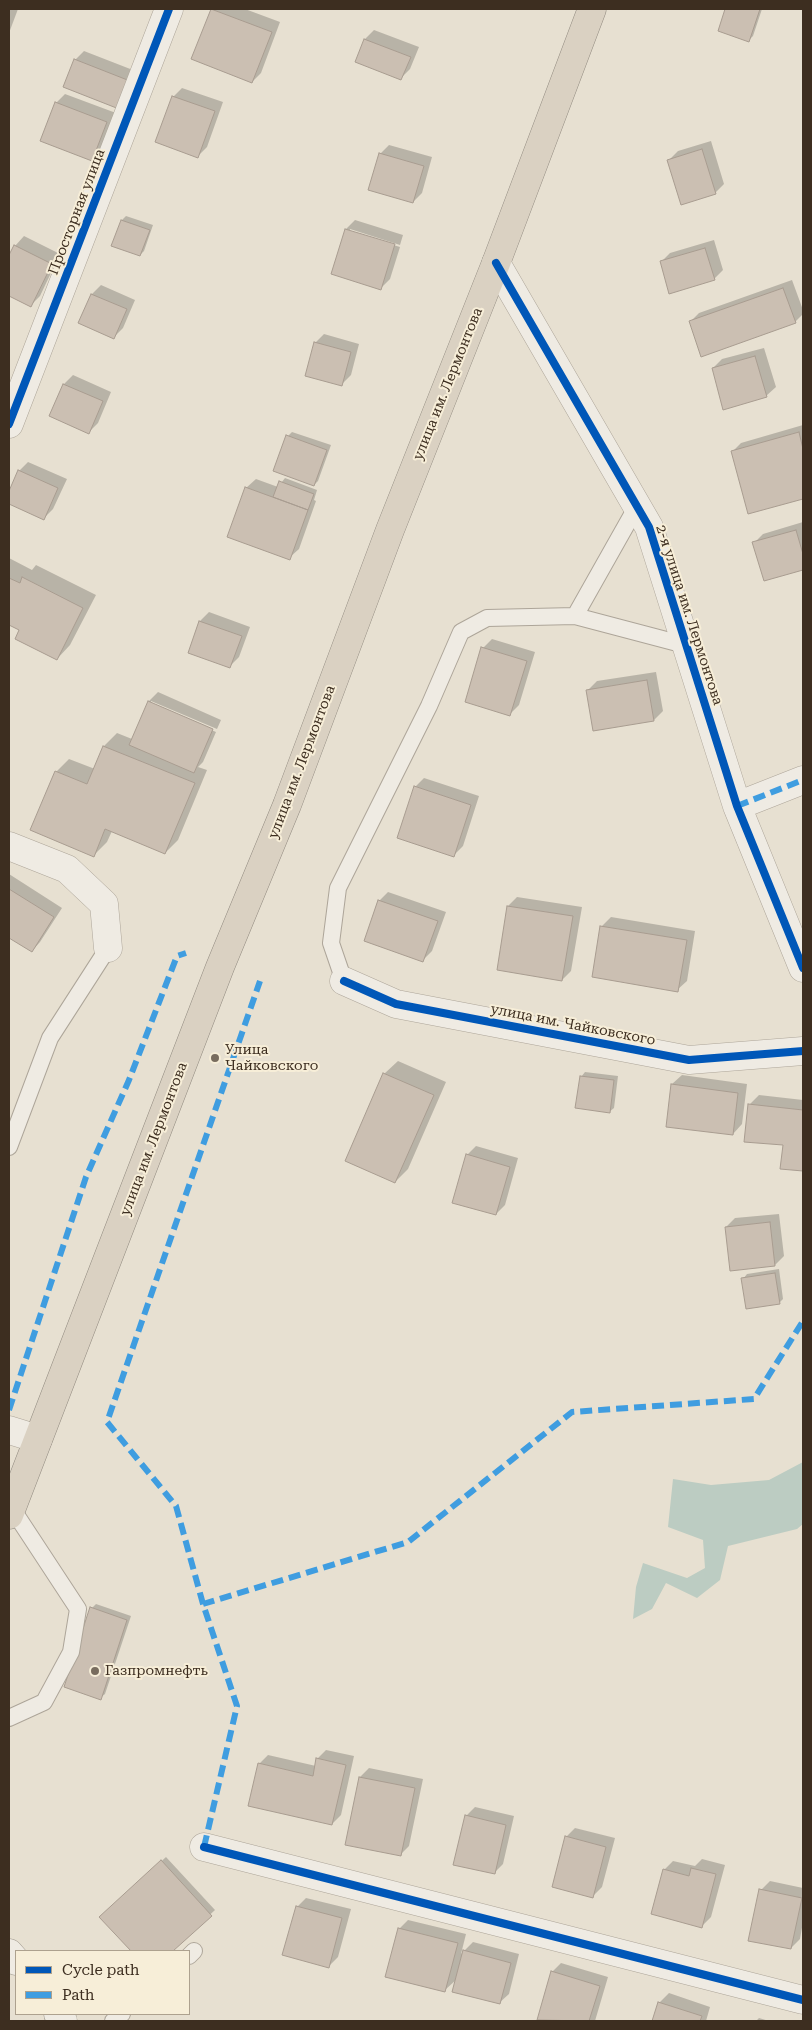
<!DOCTYPE html>
<html>
<head>
<meta charset="utf-8">
<style>
	body { margin:0 }
	#map { position:relative; width:812px; height:2030px; overflow:hidden; background:#e7e0d1; font-family:"Roboto Serif",serif }
	canvas { display:block }
	.frame { position:absolute; inset:0; border:10px solid #3d2e20; pointer-events:none }
	.legend { position:absolute; left:15px; top:1950px; width:175px; height:65px; box-sizing:border-box; background:#f7eed8; border:1px solid #ada18e; margin:0; padding:6px 9px; list-style:none; font-size:15px; color:#3d2e20 }
	.legend li { display:flex; align-items:center; gap:10px; height:25px }
	.legend b { width:25px; border:1px solid #ada18e }
</style>
</head>
<body>
<div id="map">
<canvas width="812" height="2030"></canvas>
<div class="frame"></div>
<ul class="legend">
<li><b style="height:6px;background:#0057b8"></b>Cycle path</li>
<li><b style="height:6px;background:#3f9de0"></b>Path</li>
</ul>
</div>
<script>
const context = document.querySelector('canvas').getContext('2d');
context.lineJoin = 'round';
function fill(path, color) { context.fillStyle = color; context.fill(path, 'evenodd'); }
const toPath = rows => new Path2D(rows.map(r => 'M' + r).join(''));
function stroke(path, color, width, dash) { context.strokeStyle = color; context.lineWidth = width; context.lineCap = dash ? 'butt' : 'round'; context.setLineDash(dash || []); context.stroke(path); }
function drawText(font, color, halo, rows, align = 'center') {
  context.font = font + ' "Roboto Serif",serif'; context.lineWidth = 4; context.setLineDash([]); context.textBaseline = 'middle'; context.strokeStyle = halo; context.fillStyle = color; for (const [text, x, y, turn = 0] of rows) {
    context.save(); context.translate(x, y); context.rotate((+turn || 0) * Math.PI / 180); context.textAlign = isNaN(turn) ? turn : align; if (halo) context.strokeText(text, 0, 0); context.fillText(text, 0, 0); context.restore();
  }
}
const water = toPath([
	[803,1462,803,1524,797,1529,728,1546,720,1580,697,1598,666,1583,652,1609,633,1619,636,1587,643,1563,687,1578,705,1568,703,1540,668,1527,673,1479,711,1485,769,1480]
]);
const shadow = toPath([
	[9,9,18,9,9,33],
	[212,9,245,9,280,22,261,73,252,82,193,59],
	[726,9,762,9,753,36,749,40,719,30],
	[374,30,419,47,410,69,401,78,357,61,365,39],
	[84,51,138,72,128,98,75,60],
	[182,88,223,102,207,147,198,156,173,97],
	[65,94,116,113,101,151,92,160,56,103],
	[711,141,724,184,715,193,669,160,678,151],
	[389,145,432,157,422,193,413,202,380,154],
	[126,216,153,225,144,251,140,255,122,220],
	[355,220,403,235,400,245,350,229,350,232,400,247,390,279,381,288,346,229],
	[24,236,60,254,40,296,31,305,9,295,9,258,15,246],
	[714,240,723,270,714,279,661,262,670,253],
	[792,280,803,310,803,314,795,322,690,322,699,313],
	[101,285,135,300,123,328,114,337,80,322,92,294],
	[324,334,359,344,351,375,342,384,315,343],
	[764,348,776,387,766,396,713,368,722,359],
	[73,375,111,392,98,423,89,432,51,416,64,384],
	[803,425,803,498,749,513,732,452,741,443],
	[292,432,331,445,318,481,314,485,288,436],
	[28,462,67,479,53,509,44,518,9,503,9,494,19,471],
	[285,478,317,490,314,500,316,501,299,549,289,558,246,488,256,479,278,487],
	[803,522,803,568,765,580,754,543,763,534],
	[9,558,32,570,36,565,96,595,70,645,57,659,21,630,9,623],
	[209,612,250,627,239,657,230,666,189,652,200,621],
	[492,639,535,652,519,705,510,714,483,648],
	[656,672,663,711,654,720,588,690,597,681],
	[158,692,221,720,217,729,151,701,151,704,216,732,203,762,198,767,207,770,178,840,165,853,112,831,107,842,94,855,56,772,69,759,95,769,104,746,117,733,132,739,149,701],
	[424,778,479,796,463,846,454,855,415,787],
	[9,874,62,908,40,942,32,951,9,936],
	[388,892,446,912,432,951,423,960,379,901],
	[517,897,582,907,571,971,562,980,498,969,508,906],
	[611,917,695,931,687,981,677,990,593,976,602,926],
	[398,1061,446,1082,408,1169,395,1182,384,1074],
	[585,1072,618,1076,614,1108,609,1112,581,1077],
	[682,1075,747,1084,742,1124,733,1134,672,1084],
	[759,1095,803,1100,803,1170,782,1168,784,1144,750,1104],
	[476,1146,518,1158,505,1205,496,1214,467,1155],
	[779,1214,784,1256,775,1265,726,1227,735,1218],
	[779,1269,783,1299,779,1303,743,1279,747,1274],
	[96,1604,131,1616,105,1694,100,1698,92,1608],
	[326,1750,354,1756,341,1815,332,1824,259,1764,268,1755,316,1766,317,1759],
	[369,1768,423,1779,409,1846,400,1855,360,1777],
	[475,1807,514,1816,503,1864,494,1873,466,1816],
	[575,1828,615,1838,602,1887,593,1896,566,1837],
	[166,1857,215,1910,171,1951,132,1951,101,1917],
	[702,1859,725,1865,711,1917,702,1926,664,1870,673,1861,695,1866],
	[770,1881,803,1888,803,1922,800,1939,791,1948,761,1890],
	[306,1898,351,1909,338,1957,329,1966,297,1907],
	[408,1920,466,1934,461,1954,473,1942,519,1954,509,1994,499,2003,457,1979,445,1990,399,1929],
	[561,1963,608,1977,595,2021,545,2021,538,2019,552,1972],
	[669,1993,710,2007,706,2021,653,2021,660,2002],
	[759,2018,769,2021,756,2021]
]);
const building = toPath([
	[211,9,272,32,252,83,191,59,211,9],
	[725,9,760,9,749,42,718,31,725,9],
	[364,39,411,57,401,80,355,62,364,39],
	[74,59,130,81,119,109,63,87,74,59],
	[172,96,215,111,198,158,155,142,172,96],
	[55,102,107,122,92,161,40,141,55,102],
	[702,149,716,194,681,205,667,160,702,149],
	[379,153,424,166,413,203,368,190,379,153],
	[121,220,150,230,140,256,111,246,121,220],
	[345,229,395,244,381,290,331,274,345,229],
	[14,245,52,264,31,307,9,296,9,255,14,245],
	[705,248,715,280,669,294,660,261,705,248],
	[783,288,796,323,701,357,689,321,783,288],
	[91,294,127,309,114,339,78,323,91,294],
	[314,342,351,352,342,386,305,376,314,342],
	[755,356,767,397,723,410,712,368,755,356],
	[63,384,103,401,89,434,49,416,63,384],
	[799,432,803,449,803,499,748,514,731,451,799,432],
	[286,435,327,450,314,486,273,471,286,435],
	[18,470,58,488,44,520,9,504,9,491,18,470],
	[279,481,314,494,308,510,273,497,279,481],
	[245,487,308,510,290,560,227,537,245,487],
	[796,530,803,554,803,570,764,581,752,542,796,530],
	[22,577,83,608,57,660,15,639,19,630,9,625,9,578,20,583,22,577],
	[199,621,242,636,230,668,188,653,199,621],
	[481,647,527,661,510,716,465,702,481,647],
	[647,680,654,721,593,731,586,690,647,680],
	[148,701,213,729,194,773,129,745,148,701],
	[103,746,195,783,165,854,105,829,94,857,30,830,55,771,87,784,103,746],
	[414,786,471,805,454,857,397,838,414,786],
	[9,889,54,917,32,952,9,938,9,889],
	[378,900,438,921,423,962,364,941,378,900],
	[507,906,573,916,562,981,497,970,507,906],
	[600,926,687,940,678,992,592,977,600,926],
	[383,1073,434,1095,395,1183,345,1161,383,1073],
	[580,1076,614,1080,610,1113,575,1108,580,1076],
	[671,1084,738,1093,733,1135,666,1127,671,1084],
	[748,1104,803,1110,803,1171,780,1169,783,1145,744,1142,748,1104],
	[466,1154,510,1167,496,1215,452,1203,466,1154],
	[770,1222,775,1266,730,1271,725,1227,770,1222],
	[775,1273,780,1304,746,1309,741,1278,775,1273],
	[90,1607,127,1620,101,1700,64,1687,90,1607],
	[316,1758,346,1765,332,1825,248,1806,258,1763,313,1776,316,1758],
	[359,1777,415,1788,401,1856,345,1845,359,1777],
	[465,1815,506,1825,495,1874,453,1865,465,1815],
	[565,1836,606,1847,593,1898,552,1887,565,1836],
	[161,1860,212,1916,173,1951,131,1951,99,1917,161,1860],
	[691,1868,716,1874,702,1928,651,1914,663,1869,689,1876,691,1868],
	[759,1889,802,1898,791,1949,748,1941,759,1889],
	[296,1906,342,1918,329,1968,282,1955,296,1906],
	[398,1928,458,1943,445,1992,385,1977,398,1928],
	[463,1950,511,1963,500,2004,452,1992,463,1950],
	[551,1971,600,1986,589,2021,537,2020,551,1971],
	[658,2002,702,2016,700,2021,652,2021,658,2002]
]);
const lane = toPath([
	[575,616,637,506],
	[344,981,331,943,338,888,429,706,461,632,487,618,575,616,685,645],
	[9,1147,50,1038,108,948],
	[9,1718,44,1702,71,1652,78,1609,11,1507],
	[189,1956,194,1951],
	[113,2021,122,2014]
]);
const street = toPath([
	[496,263,649,527,737,806,803,968],
	[9,424,169,9],
	[737,806,803,780],
	[9,846,67,869,104,904,108,948],
	[344,981,396,1004,689,1060,803,1051],
	[9,1430,38,1439],
	[204,1847,803,2000]
]);
const secondary = toPath([
	[9,1953,16,1961],
	[58,2014,63,2021]
]);
const highway = toPath([
	[9,1515,220,967,287,805,390,530,496,263,592,9]
]);
const quiet = toPath([
	[737,806,803,780],
	[9,1410,86,1177,129,1080,177,956,186,953],
	[203,1604,176,1506,107,1422,260,981],
	[204,1847,237,1706,203,1604,408,1542,572,1412,754,1399,803,1321]
]);
const cycleway = toPath([
	[496,263,649,527,737,806,803,968],
	[9,424,169,9],
	[344,981,396,1004,689,1060,803,1051],
	[204,1847,803,2000]
]);
const markers = [
	[215,1058,5,"#786c5e"],
	[95,1671,5,"#786c5e"]
];
const streetNames = [
	["Просторная улица",77,212,-69],
	["улица им. Лермонтова",448,384,-68],
	["2-я улица им. Лермонтова",689,615,72],
	["улица им. Лермонтова",302,762,-69],
	["улица им. Чайковского",573,1025,11],
	["улица им. Лермонтова",154,1139,-69]
];
const poiNames = [
	["Улица",225,1050],
	["Чайковского",225,1066],
	["Газпромнефть",105,1671]
];
fill(water, '#bcccc2');
fill(shadow, '#0003');
fill(building, '#cbbfb2');
stroke(building, '#a89c90', 1);
stroke(lane, '#ada599', 18);
stroke(street, '#ada599', 29);
stroke(secondary, '#9c958a', 29);
stroke(highway, '#928b80', 29);
stroke(lane, '#efebe3', 16);
stroke(street, '#efebe3', 28);
stroke(secondary, '#efebe3', 28);
stroke(highway, '#dad1c2', 28);
stroke(quiet, '#3f9de0', 6, [12, 6]);
stroke(cycleway, '#0057b8', 8);
for (const [x, y, r, color] of markers) { const dot = new Path2D(); dot.arc(x, y, r, 0, 2 * Math.PI); context.fillStyle = color; context.fill(dot); stroke(dot, '#f7eed8', 2); }
drawText('14px', '#3d2e20', '#f7eed8', streetNames);
drawText('14px', '#3d2e20', '#f7eed8', poiNames, 'left');
</script>
</body>
</html>
